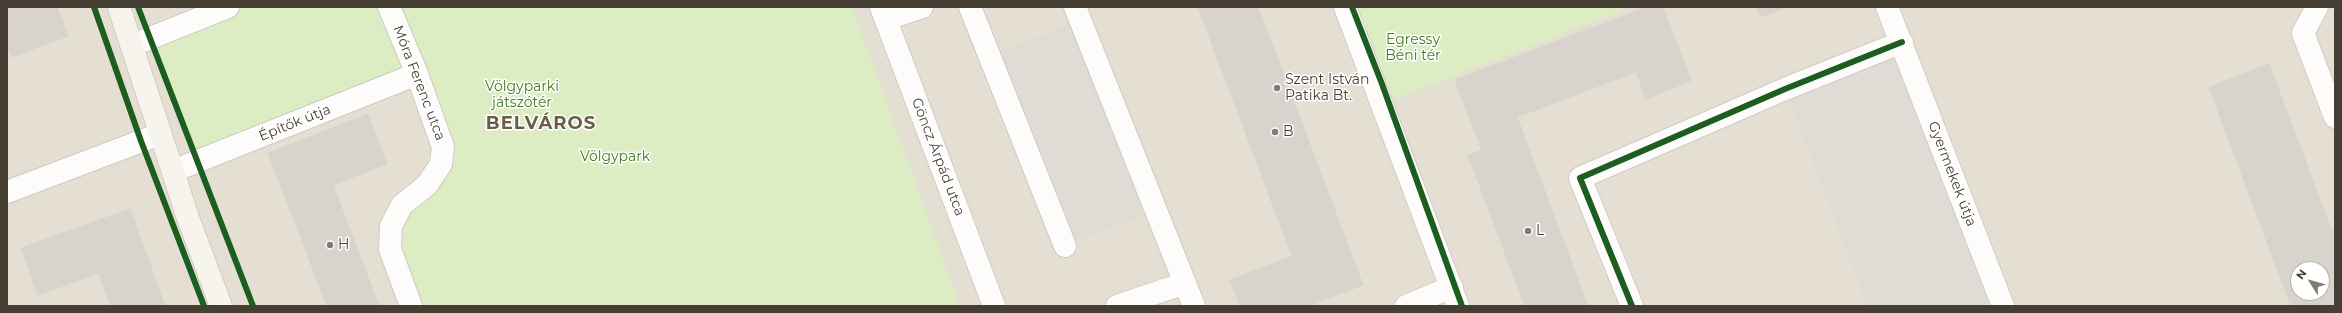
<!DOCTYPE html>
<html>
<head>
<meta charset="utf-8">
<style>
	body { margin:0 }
	#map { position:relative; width:2342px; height:313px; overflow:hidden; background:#f0ede6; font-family:Montserrat,sans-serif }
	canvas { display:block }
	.frame { position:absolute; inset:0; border:8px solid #463e33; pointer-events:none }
	.north { position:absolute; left:2290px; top:261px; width:40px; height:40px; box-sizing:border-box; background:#fff; border:1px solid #b5b2ad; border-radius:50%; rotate:307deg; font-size:11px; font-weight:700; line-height:16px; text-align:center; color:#463e33 }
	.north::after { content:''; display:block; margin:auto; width:14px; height:18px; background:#827b72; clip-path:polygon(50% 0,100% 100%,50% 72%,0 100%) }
</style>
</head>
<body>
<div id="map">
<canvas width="2342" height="313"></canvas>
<div class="frame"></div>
<div class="north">N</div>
</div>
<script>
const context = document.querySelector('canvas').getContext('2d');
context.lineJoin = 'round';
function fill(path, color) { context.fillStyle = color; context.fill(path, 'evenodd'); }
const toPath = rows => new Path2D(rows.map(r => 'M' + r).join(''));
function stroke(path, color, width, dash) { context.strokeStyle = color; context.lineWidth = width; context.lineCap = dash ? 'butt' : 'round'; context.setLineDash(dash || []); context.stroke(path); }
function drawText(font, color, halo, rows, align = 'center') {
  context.font = font + ' Montserrat,sans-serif'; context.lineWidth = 3; context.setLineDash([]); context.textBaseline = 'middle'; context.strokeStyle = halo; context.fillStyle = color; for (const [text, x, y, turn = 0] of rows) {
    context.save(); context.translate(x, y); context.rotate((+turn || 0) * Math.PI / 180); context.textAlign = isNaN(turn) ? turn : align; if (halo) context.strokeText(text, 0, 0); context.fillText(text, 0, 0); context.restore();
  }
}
const residential = toPath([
	[7,7,2335,7,2335,306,7,306],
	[2298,269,2322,269,2322,293,2298,293]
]);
const green = toPath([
	[228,7,852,7,960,306,411,306,390,249,438,132,417,74,197,162,149,38],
	[1352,7,1620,7,1622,11,1389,101]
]);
const parking = toPath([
	[1079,20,1154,211,1065,246,990,56],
	[1902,42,2001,300,1988,306,1867,306,1785,89]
]);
const building = toPath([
	[7,7,57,7,68,36,12,57,7,45,7,7],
	[1198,7,1258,7,1363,285,1308,306,1240,306,1230,280,1292,256,1198,7],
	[1647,7,1663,7,1691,81,1646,99,1636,72,1517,117,1588,306,1525,306,1468,155,1482,150,1455,80,1647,7],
	[1757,7,1786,7,1761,17,1757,7],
	[2269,64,2335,239,2335,306,2291,306,2209,87,2269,64],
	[2298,269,2322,269,2322,293,2298,293,2298,269],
	[368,114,387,164,333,185,379,306,327,306,268,153,368,114],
	[130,209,165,306,111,306,99,273,38,295,21,248,130,209]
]);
const street = toPath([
	[389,7,417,74,443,147,441,164,427,185,402,205,391,226,390,249,411,306],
	[881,7,994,306],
	[970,7,1065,246],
	[1075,7,1194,306],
	[1345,7,1458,306],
	[1887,7,2003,306],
	[2317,7,2303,33,2335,117],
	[886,19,922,7],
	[133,45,228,7],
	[173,171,417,74],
	[7,192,160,134],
	[1117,306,1185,283],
	[1406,306,1452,287],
	[1632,306,1580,178,1785,89,1902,42]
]);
const secondary = toPath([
	[119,7,188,218,221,306]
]);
const cycleway = toPath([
	[94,7,141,141,204,306],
	[138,7,253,306],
	[1352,7,1382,84,1462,306],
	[1632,306,1580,178,1785,89,1902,42]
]);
const markers = [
	[1277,88,4,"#827b72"],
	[1275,132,4,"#827b72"],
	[1528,231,4,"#827b72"],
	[330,245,4,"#827b72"]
];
const parkNames = [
	["Egressy",1413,40],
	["Béni tér",1413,56],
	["Völgyparki",522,87],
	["játszótér",522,103],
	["Völgypark",615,157]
];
const poiNames = [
	["Szent István",1285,80],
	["Patika Bt.",1285,96],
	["B",1283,132],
	["L",1536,231],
	["H",338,245]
];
const streetNames = [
	["Móra Ferenc utca",419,83,69],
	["Építők útja",295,123,-22],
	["Göncz Árpád utca",938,157,69],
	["Gyermekek útja",1952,174,69]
];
const districtNames = [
	["BELVÁROS",541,124]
];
fill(residential, '#e5dfd3');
fill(green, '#dcecc3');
fill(parking, '#dfdcd6');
fill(building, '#d8d4cd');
stroke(building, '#d8d4cc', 1);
stroke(street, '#cecbc4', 24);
stroke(secondary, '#d1ccbe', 24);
stroke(street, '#fdfcfb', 22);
stroke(secondary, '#f6f4ed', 22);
stroke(cycleway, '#1b5e20', 6);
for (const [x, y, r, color] of markers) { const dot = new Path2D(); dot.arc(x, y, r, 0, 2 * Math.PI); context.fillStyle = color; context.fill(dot); stroke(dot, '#fff', 1.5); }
drawText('14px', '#427c21', '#fff', parkNames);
drawText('14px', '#463e33', '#fff', poiNames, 'left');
drawText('14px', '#463e33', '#fff', streetNames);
context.letterSpacing = '1px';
drawText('bold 18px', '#695d49', '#fff', districtNames);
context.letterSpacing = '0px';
</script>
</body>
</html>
